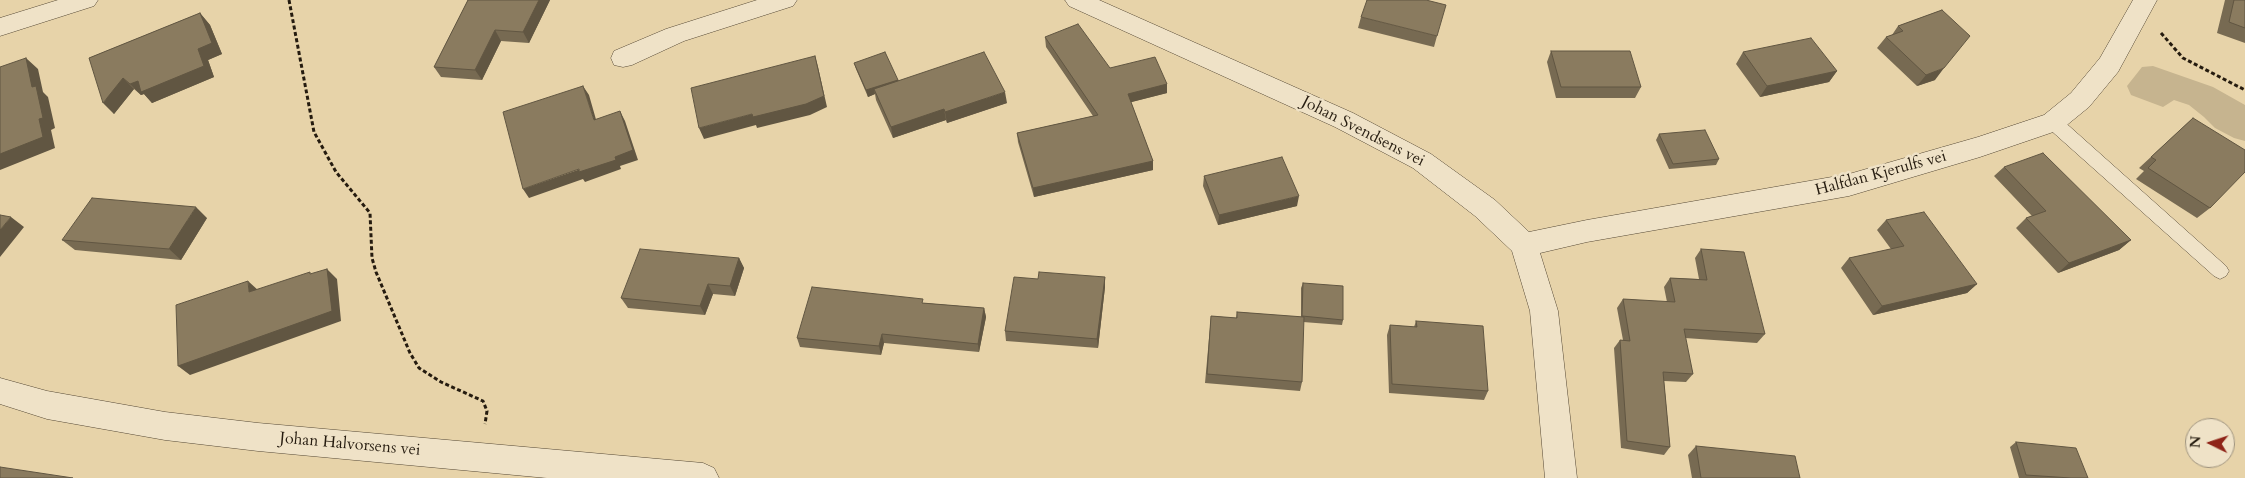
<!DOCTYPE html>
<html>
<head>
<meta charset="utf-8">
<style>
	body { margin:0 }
	#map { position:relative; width:2245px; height:478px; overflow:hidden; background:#e7d3a9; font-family:Cardo,serif }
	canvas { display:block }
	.north { position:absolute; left:2185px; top:418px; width:50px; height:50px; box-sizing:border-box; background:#efe2c7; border:1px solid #9e927d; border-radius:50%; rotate:274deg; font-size:14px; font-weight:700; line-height:20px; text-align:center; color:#251b0f }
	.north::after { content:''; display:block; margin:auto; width:18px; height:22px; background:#8f2418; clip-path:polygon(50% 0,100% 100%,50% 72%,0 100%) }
</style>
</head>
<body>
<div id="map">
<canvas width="2245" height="478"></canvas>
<div class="north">N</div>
</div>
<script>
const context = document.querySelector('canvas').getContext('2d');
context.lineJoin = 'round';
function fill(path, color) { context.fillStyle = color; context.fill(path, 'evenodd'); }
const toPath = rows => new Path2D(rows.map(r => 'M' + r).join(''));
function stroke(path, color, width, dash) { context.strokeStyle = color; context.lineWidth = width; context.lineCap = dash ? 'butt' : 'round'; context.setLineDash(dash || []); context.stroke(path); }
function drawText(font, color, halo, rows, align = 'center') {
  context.font = font + ' Cardo,serif'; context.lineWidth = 5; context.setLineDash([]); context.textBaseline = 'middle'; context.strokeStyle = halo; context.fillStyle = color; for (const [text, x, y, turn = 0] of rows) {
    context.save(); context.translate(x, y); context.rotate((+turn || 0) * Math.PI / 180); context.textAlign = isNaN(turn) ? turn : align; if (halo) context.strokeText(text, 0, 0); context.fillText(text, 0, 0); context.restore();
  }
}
const green = toPath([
	[2153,66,2213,87,2245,105,2245,141,2234,138,2215,128,2204,117,2189,105,2174,100,2163,107,2131,95,2127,86,2142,67]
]);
const path = toPath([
	[289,0,314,132,336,172,370,213,372,258,376,272,410,353,419,368,441,382,483,401,487,411,485,424],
	[2161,33,2183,58,2245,90]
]);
const service = toPath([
	[2053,116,2059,117,2226,266,2229,271,2226,276,2220,279,2214,276,2047,127,2045,122,2047,117,2053,116]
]);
const minor = toPath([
	[58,0,98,0,94,6,0,36,0,18,58,0],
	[757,0,797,0,793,6,684,41,632,65,623,67,614,65,611,58,614,51,666,29,757,0],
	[1065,0,1099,0,1353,113,1431,154,1495,200,1529,232,1587,220,1849,174,1978,137,2044,115,2071,93,2100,58,2133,0,2157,0,2118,72,2089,107,2062,129,1980,157,1849,196,1587,242,1540,253,1558,311,1577,478,1545,478,1530,311,1512,251,1475,216,1413,168,1335,127,1069,6,1065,0],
	[0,378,47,391,165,412,258,423,703,463,714,468,719,478,547,478,258,451,165,440,47,419,0,404,0,378]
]);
const wall = toPath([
	[468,0,550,0,529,43,501,41,482,80,441,77,434,67],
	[2225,0,2245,0,2245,43,2217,33],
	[1942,10,1935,80,1917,86,1877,48,1886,37,1892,35,1898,26],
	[200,13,210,25,222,54,208,60,214,77,152,103,144,94,141,95,134,89,114,114,89,58],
	[1361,17,1437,36,1434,47,1358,28],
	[1045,37,1110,68,1167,84,1167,93,1131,102,1153,161,1153,170,1034,197,1018,142,1017,133,1093,116,1046,47],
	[1551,51,1641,87,1635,98,1556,98,1547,62],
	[1743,52,1837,71,1829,82,1760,97,1736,64],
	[854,63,898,80,1007,103,947,123,946,120,893,138,876,100,875,94,868,97,856,69],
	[2193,118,2210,208,2197,218,2136,179,2144,171,2139,168],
	[1659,134,1719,159,1716,165,1669,169,1656,140],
	[2004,167,2131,240,2119,250,2058,273,2016,228,2026,218,2032,216,1994,176],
	[1204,176,1297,206,1218,225,1203,186],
	[207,218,181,260,75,250,62,240],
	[1886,220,1977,284,1967,293,1873,315,1841,268,1849,258,1891,249,1877,230],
	[1701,249,1765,334,1757,343,1685,338,1693,374,1686,382,1664,381,1670,447,1664,455,1621,448,1614,348,1620,340,1623,340,1617,308,1623,299,1667,302,1664,287,1670,278,1699,279,1695,258],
	[739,258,744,268,735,296,713,294,705,315,628,308,621,298],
	[1105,277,1105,287,1098,348,1006,341,1005,331,1038,279],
	[1303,283,1343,320,1342,325,1303,322,1302,382,1300,391,1205,383,1211,316,1236,318,1237,312,1301,317,1301,288],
	[924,303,984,308,986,317,979,352,884,343,881,355,800,347,797,338],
	[1416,321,1488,391,1484,400,1389,393,1387,335,1390,325,1414,327],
	[2016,442,2088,478,2019,478,2010,447],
	[1696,446,1800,478,1692,478,1688,455]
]);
const shadedWall = toPath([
	[539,0,550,0,529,43,523,32],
	[200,13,210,25,222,54,208,60,214,77,152,103,144,94,141,95,130,84,198,49],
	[495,30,501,41,482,80,475,70],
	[815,56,818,67,827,107,810,115,757,128,756,125,704,139,699,128,752,114],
	[26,58,38,69,43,92,48,97,55,128,51,130,55,148,0,170,0,154],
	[1944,68,1935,80,1917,86,1926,75],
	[1837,71,1829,82,1760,97,1767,86],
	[123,78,134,89,114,114,103,103],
	[898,80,900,86,874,89,875,94,868,97,866,90],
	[1167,84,1167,93,1128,103,1128,94],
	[583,86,589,95,599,130,594,120],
	[1005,92,1007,103,947,123,945,112],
	[944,109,946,120,893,138,891,127],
	[620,111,625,121,638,160,620,166,621,169,585,182,583,179,529,198,523,189,615,157],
	[1153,161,1153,170,1034,197,1033,188],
	[1299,196,1297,206,1218,225,1219,215],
	[196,207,207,218,181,260,169,249],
	[11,217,24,227,0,257,0,230],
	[2131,240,2119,250,2058,273,2069,263],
	[739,258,744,268,735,296,730,286],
	[327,269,337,279,341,321,190,375,178,366],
	[1105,277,1105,287,1098,348,1097,339],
	[248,281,259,291,249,292],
	[708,284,713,294,705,315,700,306],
	[1977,284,1967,293,1873,315,1882,306],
	[984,308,986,317,979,352,978,344],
	[882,334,884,343,881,355,879,346]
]);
const building = toPath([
	[468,0,539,0,523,32,495,30,475,70,434,67,468,0],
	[1367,0,1426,0,1446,5,1437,36,1361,17,1367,0],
	[2234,0,2245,0,2245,28,2229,22,2234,0],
	[1942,10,1970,36,1944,68,1926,75,1886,37,1903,31,1898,26,1942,10],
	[200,13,212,43,198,49,204,66,141,92,138,81,130,84,123,78,103,103,89,58,200,13],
	[1078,24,1110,68,1155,57,1167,84,1128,94,1153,161,1033,188,1017,133,1098,115,1045,37,1078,24],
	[1811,38,1837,71,1767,86,1743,52,1811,38],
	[1551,51,1630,51,1641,87,1561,87,1551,51],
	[885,52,898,80,866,90,854,63,885,52],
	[984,52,1005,92,945,112,944,109,891,127,874,89,984,52],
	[815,56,824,96,806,104,753,117,752,114,699,128,691,88,815,56],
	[26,58,32,87,36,86,43,118,39,119,43,137,0,154,0,67,26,58],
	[583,86,594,120,620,111,633,150,615,157,616,160,579,172,579,169,523,189,503,112,583,86],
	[2193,118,2245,150,2245,172,2210,208,2148,168,2156,160,2151,157,2193,118],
	[1705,130,1719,159,1673,164,1659,134,1705,130],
	[2043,153,2131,240,2069,263,2026,218,2046,211,2004,167,2043,153],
	[1282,157,1299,196,1219,215,1204,176,1282,157],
	[92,198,196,207,169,249,62,240,92,198],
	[1924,212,1977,284,1882,306,1849,258,1904,246,1886,220,1924,212],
	[0,215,11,217,0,230,0,215],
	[640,249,739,258,730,286,708,284,700,306,621,298,640,249],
	[1701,249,1744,252,1765,334,1684,329,1693,374,1663,372,1670,447,1627,441,1620,340,1630,341,1623,299,1675,302,1670,278,1707,280,1701,249],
	[327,269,332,311,178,366,176,305,248,281,249,292,310,272,310,274,327,269],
	[1039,272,1105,277,1097,339,1005,331,1014,277,1038,279,1039,272],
	[1303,283,1343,286,1343,320,1302,316,1303,283],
	[812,287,923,299,922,303,984,308,978,344,882,334,879,346,797,338,812,287],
	[1237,312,1304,317,1302,382,1207,374,1211,316,1237,318,1237,312],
	[1416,321,1483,326,1488,391,1392,384,1390,325,1417,327,1416,321],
	[2016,442,2076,448,2088,478,2071,478,2026,475,2016,442],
	[1696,446,1795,456,1800,478,1701,478,1696,446],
	[0,467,73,478,0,478,0,467]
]);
const streetNames = [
	["Johan Svendsens vei",1363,132,27],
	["Halfdan Kjerulfs vei",1881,174,-15],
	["Johan Halvorsens vei",350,445,5]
];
fill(green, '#c6b48f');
stroke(service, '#564936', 1);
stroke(minor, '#564936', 1);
stroke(path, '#251b0f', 3, [4, 2.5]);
fill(service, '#efe2c7');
fill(minor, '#efe2c7');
fill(wall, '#776a52');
fill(shadedWall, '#615642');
fill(building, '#8a7b5f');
stroke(building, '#615642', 1);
drawText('16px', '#251b0f', '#efe2c7', streetNames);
</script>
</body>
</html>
